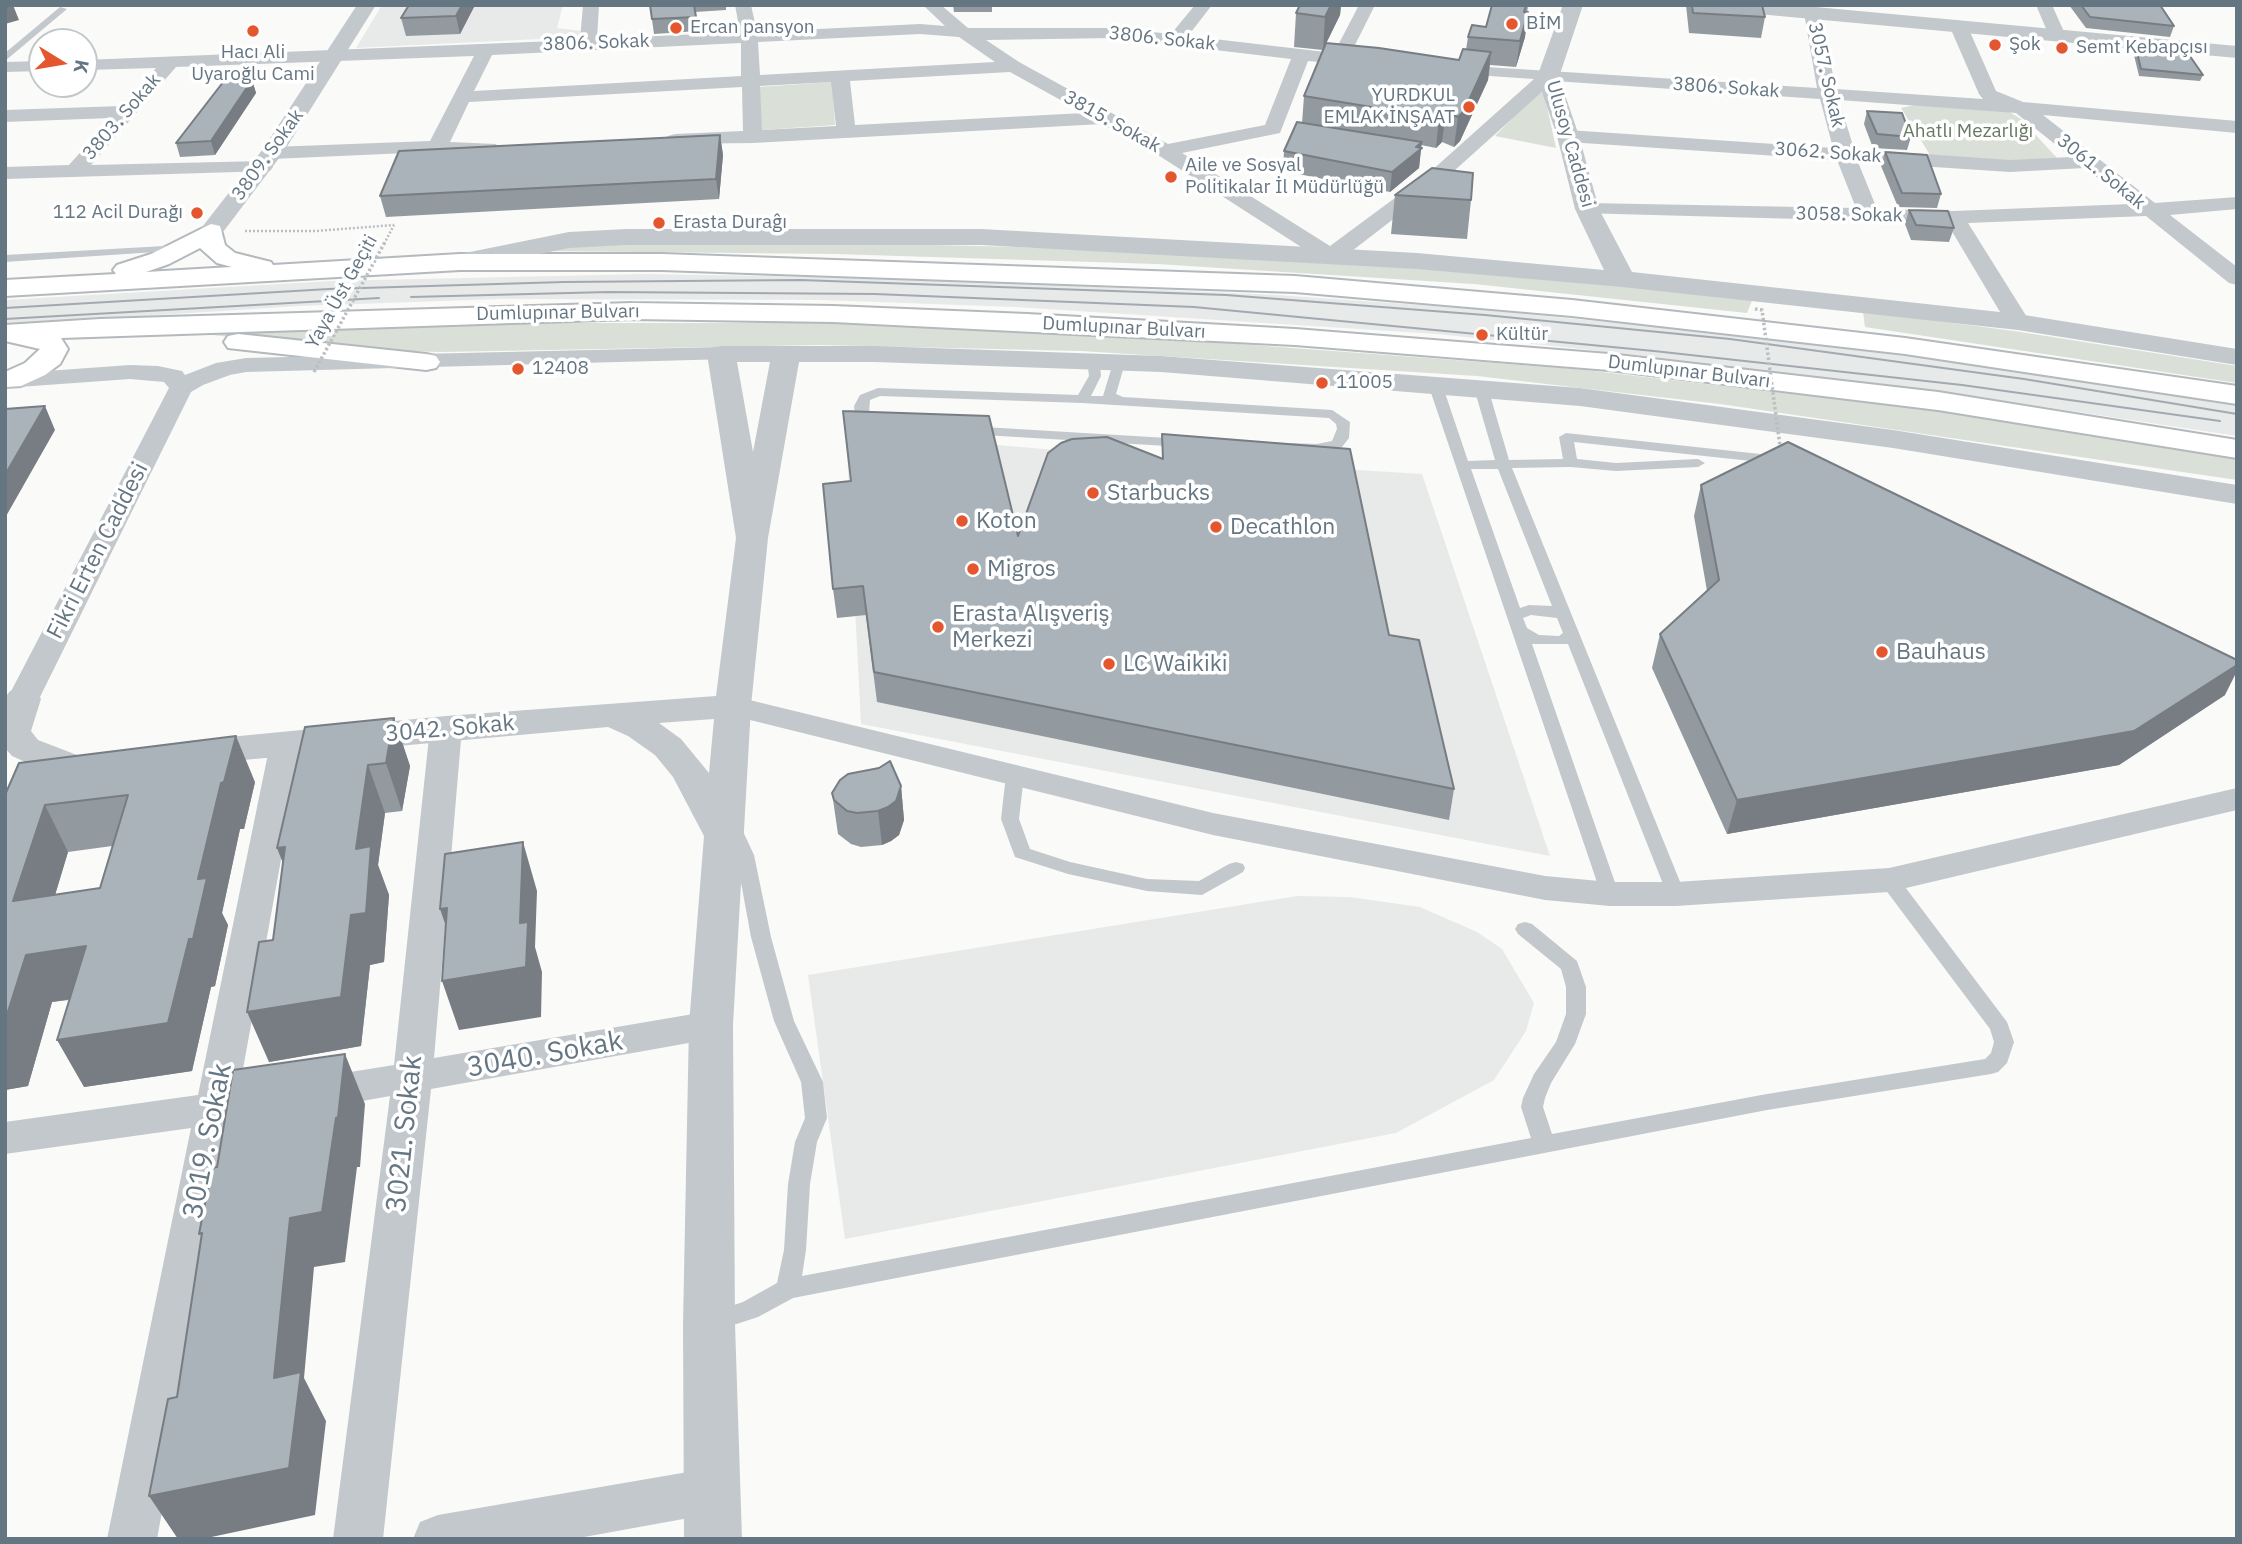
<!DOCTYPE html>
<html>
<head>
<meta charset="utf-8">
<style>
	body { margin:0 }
	#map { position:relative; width:2242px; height:1544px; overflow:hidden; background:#fafaf8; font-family:"IBM Plex Sans",sans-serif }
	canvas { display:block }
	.frame { position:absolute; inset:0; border:7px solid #657683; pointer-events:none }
	.north { position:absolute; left:28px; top:28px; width:70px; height:70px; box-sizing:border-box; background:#fff; border:2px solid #c1c8cd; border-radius:50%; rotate:101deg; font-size:19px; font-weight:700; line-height:28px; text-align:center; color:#657683 }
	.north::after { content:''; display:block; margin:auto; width:24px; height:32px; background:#e4572e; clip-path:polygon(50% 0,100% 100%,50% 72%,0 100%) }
</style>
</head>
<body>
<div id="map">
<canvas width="2242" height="1544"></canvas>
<div class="frame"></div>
<div class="north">K</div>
</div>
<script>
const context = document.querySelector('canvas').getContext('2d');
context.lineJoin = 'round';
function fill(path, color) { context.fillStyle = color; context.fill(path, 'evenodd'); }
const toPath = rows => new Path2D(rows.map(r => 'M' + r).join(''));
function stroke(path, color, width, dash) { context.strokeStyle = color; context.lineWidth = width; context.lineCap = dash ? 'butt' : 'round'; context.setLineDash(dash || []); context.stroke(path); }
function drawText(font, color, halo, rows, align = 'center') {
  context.font = font + ' "IBM Plex Sans",sans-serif'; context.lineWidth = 7; context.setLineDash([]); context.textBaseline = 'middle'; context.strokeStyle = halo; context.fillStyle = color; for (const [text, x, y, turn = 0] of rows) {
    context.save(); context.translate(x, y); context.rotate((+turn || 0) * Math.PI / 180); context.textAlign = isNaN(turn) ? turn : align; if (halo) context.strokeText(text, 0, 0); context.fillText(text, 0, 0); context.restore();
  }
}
const built = toPath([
	[382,5,563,5,557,28,581,31,580,37,356,48],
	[644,274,899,278,1277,295,1464,308,1689,330,2040,372,2237,402,2237,436,1945,392,1591,350,1437,334,1015,307,822,300,500,299,300,306,5,325,5,300,331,281],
	[846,432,1102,454,1422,474,1550,856,861,724],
	[1297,896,1350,897,1420,907,1477,932,1502,949,1534,1003,1526,1031,1494,1080,1396,1133,845,1239,808,975]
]);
const green = toPath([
	[832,82,835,125,762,130,758,87],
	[1538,92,1544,93,1556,148,1495,136],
	[1914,105,2006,110,2021,119,2057,158,2016,161,1930,155,1901,108],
	[765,241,1019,247,1298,258,1753,298,1747,313,1474,284,1157,264,835,254,539,251,594,243],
	[1863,311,2014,331,2237,366,2237,383,1865,327],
	[534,323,878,323,1131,336,1576,369,1939,411,2237,459,2237,480,1720,404,1477,376,1081,351,819,345,440,352,342,349,203,334,263,328]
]);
const path = toPath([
	[245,231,316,231,394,225]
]);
const service = toPath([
	[60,7,67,9,5,61,5,53,60,7],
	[182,245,188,248,186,250,5,262,5,255,182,245],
	[1081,357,1100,366,1101,376,1091,396,1103,396,1113,363,1119,359,1125,363,1116,394,1123,397,1332,410,1350,422,1349,438,1342,447,1317,452,1201,448,883,429,864,424,855,414,854,406,860,395,878,388,1078,395,1089,376,1088,368,1075,361,1081,357],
	[880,396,1082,403,1329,418,1336,424,1337,429,1332,441,1317,444,1201,440,884,421,874,418,869,413,870,400,880,396],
	[1435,380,1442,384,1468,461,1495,460,1474,388,1481,384,1488,388,1509,460,1563,459,1559,437,1566,433,1779,456,1786,460,1779,464,1574,442,1577,459,1616,463,1698,459,1705,463,1698,467,1616,471,1571,467,1512,468,1685,894,1683,899,1676,901,1669,899,1667,894,1568,644,1532,644,1619,894,1617,899,1610,901,1603,899,1601,894,1428,384,1435,380],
	[1471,469,1498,469,1552,606,1529,605,1520,608,1471,469],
	[1531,615,1557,618,1563,633,1559,636,1539,635,1527,628,1523,618,1531,615],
	[1015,769,1024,775,1019,819,1030,849,1070,862,1147,879,1199,881,1229,864,1236,862,1243,864,1245,868,1243,872,1202,895,1147,891,1068,874,1015,857,1001,819,1006,775,1015,769],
	[734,823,740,825,754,855,771,937,794,1021,823,1082,827,1118,817,1142,810,1184,806,1250,802,1276,1531,1138,1521,1107,1523,1098,1534,1074,1556,1042,1566,1014,1566,987,1561,969,1518,934,1515,929,1518,924,1525,922,1532,924,1577,961,1586,987,1586,1014,1575,1044,1551,1083,1545,1098,1543,1107,1552,1134,1767,1094,1985,1059,1991,1053,1994,1042,1990,1029,1882,885,1880,880,1882,875,1889,874,1896,875,2007,1022,2014,1042,2007,1063,1998,1072,1991,1074,1767,1110,793,1298,758,1317,712,1332,704,1329,700,1322,704,1315,743,1302,777,1283,784,1250,788,1184,795,1142,805,1118,801,1082,774,1021,751,937,736,855,725,829,734,823]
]);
const minor = toPath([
	[583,5,599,5,597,39,740,32,735,5,751,5,757,32,920,24,945,26,923,5,941,5,968,28,1114,28,1171,34,1195,5,1212,5,1188,36,1334,53,1359,5,1375,5,1350,55,1369,58,1372,62,1369,66,1308,61,1280,133,1182,153,1330,246,1430,172,1534,79,1445,73,1439,72,1436,68,1439,64,1817,88,1804,13,1812,8,1820,13,1836,89,1983,99,1979,94,1949,25,1958,20,1967,25,1996,91,2023,102,2237,121,2237,133,2043,115,2155,203,2237,197,2237,209,2170,215,2237,267,2237,285,2229,283,2146,216,1968,223,2030,322,2026,327,2018,329,2010,327,2006,322,1947,223,1580,213,1576,209,1580,205,1587,203,1856,208,1837,160,1568,142,1558,136,1568,130,1833,148,1820,99,1554,81,1444,180,1339,261,1331,263,1323,261,1158,155,1102,124,753,143,668,144,665,140,668,136,675,134,743,131,742,87,469,102,450,142,496,144,499,148,496,152,489,154,407,153,272,159,265,157,262,153,265,149,272,147,430,141,474,56,176,67,91,165,263,161,270,163,273,167,270,171,5,179,5,167,69,165,111,118,5,122,5,110,121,106,156,68,84,70,84,60,580,40,583,5],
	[920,34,959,37,995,62,760,75,758,42,920,34],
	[1114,38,1291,59,1265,125,1168,144,1019,62,986,40,1114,38],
	[741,43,741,76,474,91,492,55,741,43],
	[1010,72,1084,113,855,125,850,81,1010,72],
	[831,82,836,126,762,130,760,86,831,82],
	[1839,100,2016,113,2071,157,2010,160,1854,149,1839,100],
	[1858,162,2010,172,2085,168,2131,204,1954,211,1877,209,1858,162],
	[2036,5,2052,5,2065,34,2062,38,2050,38,2036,5],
	[42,61,42,71,5,72,5,62,42,61],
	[721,347,730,349,733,354,730,359,246,372,230,375,203,385,191,392,39,699,34,706,23,709,12,706,7,699,169,388,164,382,130,379,5,388,5,374,130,365,158,366,182,371,185,375,216,363,246,358,721,347],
	[733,696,1213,813,1545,876,1610,882,1676,882,1889,868,2237,788,2237,810,1889,892,1676,906,1610,906,1545,900,1213,835,722,713,717,706,722,699,733,696],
	[446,718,457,721,462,728,434,1058,711,1011,725,1015,730,1025,725,1035,711,1039,431,1089,383,1539,333,1539,390,1096,313,1110,299,1105,293,1094,299,1083,313,1078,394,1065,430,728,435,721,446,718],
	[286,734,298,737,302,744,239,1091,249,1095,255,1106,249,1117,233,1122,157,1539,107,1539,191,1128,5,1154,5,1122,198,1095,270,744,274,737,286,734],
	[711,1468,728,1475,735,1491,728,1507,711,1514,573,1539,413,1539,420,1522,438,1515,711,1468]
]);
const tertiary = toPath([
	[357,5,376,5,283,153,220,236,211,238,202,236,199,231,263,149,357,5],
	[1563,5,1583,5,1559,77,1579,136,1599,209,1632,272,2018,314,2237,349,2237,365,2018,330,1622,287,1417,269,981,245,626,245,569,248,460,270,451,267,447,262,451,257,460,254,569,232,626,229,981,229,1417,253,1604,270,1575,209,1557,136,1537,77,1563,5],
	[1716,5,1794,5,2237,46,2237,58,1725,11,1716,5],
	[721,346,875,346,1161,356,1580,388,1893,430,2237,485,2237,504,1893,448,1580,406,1161,372,875,362,799,362,768,538,751,706,733,1025,735,1324,742,1539,684,1539,683,1324,689,1025,704,836,673,777,655,755,628,736,608,727,188,765,175,762,169,753,175,744,188,741,446,716,716,696,736,538,707,354,711,348,721,346],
	[737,362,770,362,753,452,737,362],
	[714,719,709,773,681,739,659,723,714,719],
	[23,688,36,691,41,699,31,731,38,740,77,755,82,764,77,773,63,776,49,773,12,756,5,748,5,698,10,691,23,688]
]);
const trunk = toPath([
	[211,224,220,226,225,245,235,253,271,262,273,265,460,254,662,254,1295,276,1572,300,1905,338,2237,386,2237,404,1905,354,1572,316,1295,292,662,270,460,270,5,296,5,280,116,274,113,270,117,265,151,254,211,224],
	[200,248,217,263,232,267,146,272,169,264,200,248],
	[632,303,833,306,1027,314,1295,329,1609,354,1938,392,2237,440,2237,458,1938,410,1609,370,1295,345,833,322,632,319,61,338,68,349,60,364,45,375,21,386,5,387,5,372,25,363,40,349,5,341,5,325,100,319,632,303],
	[238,334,426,354,436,356,440,362,436,368,426,370,228,348,224,342,228,336,238,334]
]);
const tram = toPath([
	[411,297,608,292,875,294,1194,307,1654,351,1962,385,2220,421],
	[5,308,329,289,564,282,800,280,1226,295,1485,315,1730,339,2024,379,2237,414],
	[5,319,379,298]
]);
const pathBridgeFar1 = toPath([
	[384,244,394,225]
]);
const pathBridge = toPath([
	[1755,309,1762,310,1780,446,1785,447],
	[314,372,385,242]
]);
const wall = toPath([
	[475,5,460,34,406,36,401,18],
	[650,5,726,5,726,10,695,12,698,31,654,34],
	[953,5,992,5,992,12,954,12],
	[1280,5,1341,5,1340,15,1326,43,1459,60,1466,50,1468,37,1486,27,1492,5,1528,5,1525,37,1516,67,1490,65,1488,80,1460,141,1454,147,1442,142,1436,148,1421,145,1419,168,1390,192,1283,171,1284,151,1302,123,1304,96,1323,50,1294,47,1296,13,1299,7],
	[1686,5,1762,5,1765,17,1761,38,1689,33],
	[2069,5,2160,5,2174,26,2170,37,2086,28],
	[2135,45,2203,75,2200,81,2139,76,2133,51],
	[252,80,256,93,215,155,180,157,176,143],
	[1867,111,1911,137,1907,150,1873,148,1864,124],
	[720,135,723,155,719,199,386,217,380,196],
	[1885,152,1941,194,1937,208,1898,207,1881,166],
	[1395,195,1471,200,1467,239,1391,234],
	[1909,210,1954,228,1949,242,1911,240,1905,224],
	[1162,434,1389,635,1454,789,1449,820,877,702,866,615,837,618,833,589,1018,536,1162,458],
	[1701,485,2225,695,2119,765,1727,834,1652,668,1660,634,1707,591,1694,516],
	[394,718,410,766,402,811,385,813,378,865,389,895,384,962,370,965,361,1046,269,1062,273,940,283,863,277,848],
	[879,768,901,786,904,820,899,835,891,841,882,845,861,847,851,844,838,834,832,793],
	[255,782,244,829,240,829,222,913,228,925,215,986,211,987,192,1071,84,1087,69,1000,52,1002,28,1086,5,1090,5,795],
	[112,846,100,888,55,895,68,852]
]);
const shadedWall = toPath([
	[5,5,13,5,19,20,5,24],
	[462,5,475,5,460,34,456,16],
	[1331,5,1341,5,1340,15,1323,50,1325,17],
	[1528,12,1525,37,1516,67,1520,41],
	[1491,52,1488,80,1460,141,1454,147,1458,117],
	[252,80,256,93,215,155,211,141],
	[1446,112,1442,142,1436,148,1439,118],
	[720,135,723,155,719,199,716,179],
	[1422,142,1419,168,1390,192,1392,172],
	[45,406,55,430,5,518,5,475],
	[2237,665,2237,671,2225,695,2119,765,1727,834,1737,800],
	[394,718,410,766,402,811,386,763],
	[236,736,255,782,244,829,240,829,222,913,228,925,215,986,211,987,192,1071,84,1087,57,1040,189,939,198,879,221,783],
	[368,765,385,813,378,865,389,895,384,962,370,965,361,1046,269,1062,247,1012,351,915,356,849],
	[901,786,904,820,899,835,891,841,882,845,878,811],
	[45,805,68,852,39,948,13,901],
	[523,842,537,891,535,947,542,972,541,1017,459,1030,442,981,520,923],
	[285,847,297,897,277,848],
	[447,908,457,958,440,909],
	[86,946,110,993,52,1002,28,1086,5,1090,5,1021,26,955],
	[345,1054,365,1104,360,1167,357,1167,345,1262,314,1267,304,1378,326,1421,315,1515,202,1539,178,1539,149,1496,274,1378,290,1218]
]);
const building = toPath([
	[409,5,462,5,456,16,401,18,409,5],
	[650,5,694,5,696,17,652,19,650,5],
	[1300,5,1331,5,1325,17,1296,13,1300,5],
	[1492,5,1526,5,1524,12,1528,12,1520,41,1468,37,1472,25,1486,27,1492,5],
	[1692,5,1762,5,1765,17,1693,13,1692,5],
	[2081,5,2160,5,2174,26,2090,17,2081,5],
	[1326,43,1379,48,1459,60,1463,49,1491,52,1464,111,1458,117,1446,112,1439,118,1304,96,1326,43],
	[2135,45,2185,49,2203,75,2141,69,2135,45],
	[234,68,252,80,211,141,176,143,234,68],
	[1867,111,1902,113,1911,137,1877,134,1867,111],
	[1297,122,1422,142,1416,147,1422,148,1392,172,1284,151,1297,122],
	[720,135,716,179,380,196,399,151,720,135],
	[1885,152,1927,155,1941,194,1902,193,1885,152],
	[1432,168,1473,173,1471,200,1395,195,1432,168],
	[1909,210,1948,211,1954,228,1916,225,1909,210],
	[45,406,5,475,5,409,45,406],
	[843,411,989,416,1018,536,1048,453,1061,443,1072,439,1107,437,1163,459,1162,434,1350,449,1389,635,1419,640,1454,789,874,672,863,586,833,589,823,484,851,481,843,411],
	[1788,442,2237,660,2237,665,2134,731,1737,800,1660,634,1719,580,1701,485,1788,442],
	[394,718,386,763,368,765,356,849,371,846,366,913,351,915,341,997,247,1012,259,942,273,940,285,847,277,848,305,727,394,718],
	[236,736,224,782,221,783,198,879,207,878,193,939,189,939,168,1023,57,1040,86,946,26,955,5,1021,5,795,19,763,236,736],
	[128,795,100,888,13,901,45,805,128,795],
	[890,761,901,786,896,801,888,807,878,811,857,813,847,811,834,800,832,793,840,780,848,774,879,768,890,761],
	[523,842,520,923,528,922,526,967,442,981,447,908,440,909,445,854,523,842],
	[345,1054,338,1117,336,1118,322,1212,290,1218,274,1378,301,1372,289,1468,149,1496,168,1399,177,1397,202,1233,199,1234,212,1168,217,1167,233,1070,345,1054]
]);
const markers = [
	[1512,24,7,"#e4572e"],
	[676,28,7,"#e4572e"],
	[253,31,7,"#e4572e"],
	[1995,45,7,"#e4572e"],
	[2062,48,7,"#e4572e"],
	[1469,107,7,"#e4572e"],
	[1171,177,7,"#e4572e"],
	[197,213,7,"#e4572e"],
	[659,223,7,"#e4572e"],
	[1482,335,7,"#e4572e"],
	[518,369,7,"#e4572e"],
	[1322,383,7,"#e4572e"],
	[1093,493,7,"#e4572e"],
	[962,521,7,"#e4572e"],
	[1216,527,7,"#e4572e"],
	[973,569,7,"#e4572e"],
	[938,627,7,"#e4572e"],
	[1882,652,7,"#e4572e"],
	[1109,664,7,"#e4572e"]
];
const farPoinames = [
	["BİM",1526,24],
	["Ercan pansyon",690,28],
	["Şok",2009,45],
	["Semt Kebapçısı",2076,48],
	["Hacı Ali",253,53,"center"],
	["Uyaroğlu Cami",253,75,"center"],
	["YURDKUL",1455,96,"right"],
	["EMLAK İNŞAAT",1455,118,"right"],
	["Aile ve Sosyal",1185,166],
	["Politikalar İl Müdürlüğü",1185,188],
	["112 Acil Durağı",183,213,"right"],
	["Erasta Duraĝı",673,223],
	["Kültür",1496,335],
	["12408",532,369],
	["11005",1336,383]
];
const farStreetnames = [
	["3806. Sokak",1162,39,6],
	["3806. Sokak",596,43,-2],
	["3057. Sokak",1826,75,77],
	["3806. Sokak",1726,88,4],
	["3803. Sokak",122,117,-49],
	["3815. Sokak",1112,122,29],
	["Ulusoy Caddesi",1570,144,74],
	["3062. Sokak",1828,153,4],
	["3809. Sokak",268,155,-54],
	["3061. Sokak",2101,172,39],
	["3058. Sokak",1849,215,1],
	["Yaya Üst Geçiti",342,292,-61],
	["Dumlupınar Bulvarı",558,313,-1],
	["Dumlupınar Bulvarı",1124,328,3],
	["Dumlupınar Bulvarı",1689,372,7]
];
const farParknames = [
	["Ahatlı Mezarlığı",1968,132]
];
const poiNames = [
	["Starbucks",1107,493],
	["Koton",976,521],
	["Decathlon",1230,527],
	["Migros",987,569],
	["Erasta Alışveriş",952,614],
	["Merkezi",952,640],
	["Bauhaus",1896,652],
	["LC Waikiki",1123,664]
];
const streetNames = [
	["Fikri Erten Caddesi",98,551,-63],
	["3042. Sokak",450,729,-5]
];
const nearStreetnames = [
	["3040. Sokak",545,1055,-10],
	["3021. Sokak",405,1134,-84],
	["3019. Sokak",208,1141,-79]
];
fill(built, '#e8e9e9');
fill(green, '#dadfd7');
stroke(trunk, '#b4b9bd', 4);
stroke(path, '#bbbfc2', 2.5, [2, 2]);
fill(service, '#c3c8cc');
fill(minor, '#c3c8cc');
fill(tertiary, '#c3c8cc');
fill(trunk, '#fff');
stroke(tram, '#a2aab0', 2);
stroke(pathBridgeFar1, '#bbbfc2', 2.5, [2, 2]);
stroke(pathBridge, '#bbbfc2', 3.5, [2.5, 2.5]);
fill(wall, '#929a9f');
fill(shadedWall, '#777d82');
fill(building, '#aab3b9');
stroke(building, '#777d82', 2);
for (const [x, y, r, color] of markers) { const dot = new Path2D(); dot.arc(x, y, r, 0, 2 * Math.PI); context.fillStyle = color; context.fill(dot); stroke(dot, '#fff', 2.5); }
drawText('19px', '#657683', '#fff', farPoinames, 'left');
drawText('19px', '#657683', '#fff', farStreetnames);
drawText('19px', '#687a64', '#fff', farParknames);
drawText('23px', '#657683', '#fff', poiNames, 'left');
drawText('23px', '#657683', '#fff', streetNames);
drawText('28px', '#657683', '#fff', nearStreetnames);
</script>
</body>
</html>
